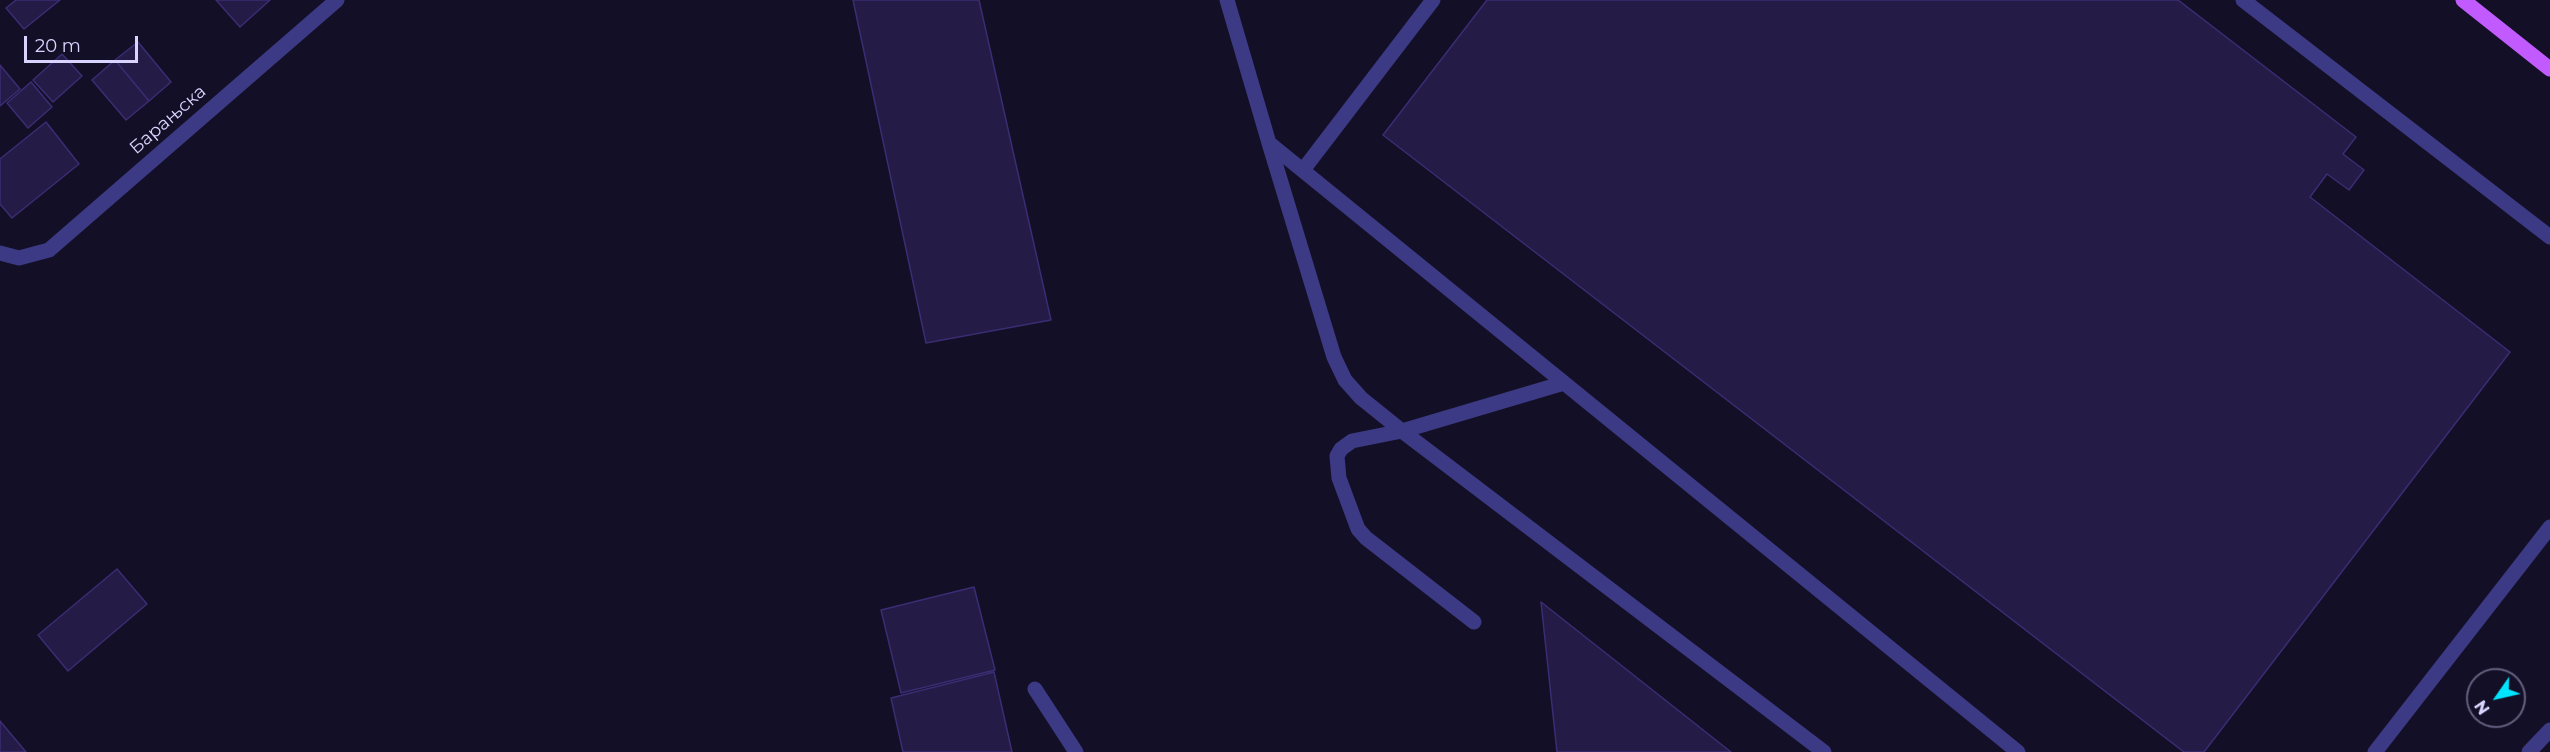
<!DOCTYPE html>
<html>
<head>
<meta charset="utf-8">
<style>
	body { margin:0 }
	#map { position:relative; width:2550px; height:752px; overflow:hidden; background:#130f26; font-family:Montserrat,sans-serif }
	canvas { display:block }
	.north { position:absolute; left:2466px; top:668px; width:60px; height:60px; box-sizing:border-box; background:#130f26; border:2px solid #625e7d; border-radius:50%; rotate:236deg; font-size:16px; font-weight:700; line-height:24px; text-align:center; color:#d9d4ff }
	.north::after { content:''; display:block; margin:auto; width:21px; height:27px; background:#00e5ff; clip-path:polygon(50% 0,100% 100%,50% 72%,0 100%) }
	.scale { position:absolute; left:24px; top:36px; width:114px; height:27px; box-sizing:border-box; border:3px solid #d9d4ff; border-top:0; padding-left:8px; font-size:18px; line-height:21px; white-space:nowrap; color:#d9d4ff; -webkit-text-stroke:4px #130f26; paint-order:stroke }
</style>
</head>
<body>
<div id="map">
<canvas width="2550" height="752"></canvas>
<div class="north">N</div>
<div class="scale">20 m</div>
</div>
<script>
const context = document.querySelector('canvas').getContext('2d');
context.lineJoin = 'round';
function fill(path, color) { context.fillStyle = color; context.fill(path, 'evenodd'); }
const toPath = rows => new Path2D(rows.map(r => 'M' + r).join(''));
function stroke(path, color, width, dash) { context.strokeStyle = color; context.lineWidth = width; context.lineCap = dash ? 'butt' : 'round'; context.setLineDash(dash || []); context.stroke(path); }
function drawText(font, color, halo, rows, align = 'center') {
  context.font = font + ' Montserrat,sans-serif'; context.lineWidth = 4.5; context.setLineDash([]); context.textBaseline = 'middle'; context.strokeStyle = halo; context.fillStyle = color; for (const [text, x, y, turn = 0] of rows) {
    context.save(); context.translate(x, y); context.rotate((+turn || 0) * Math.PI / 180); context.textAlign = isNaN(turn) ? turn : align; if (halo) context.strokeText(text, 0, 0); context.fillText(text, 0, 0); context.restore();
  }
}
const building = toPath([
	[16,0,60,0,24,29,6,8,16,0],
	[216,0,270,0,240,27,216,0],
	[853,0,979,0,1051,320,926,343,853,0],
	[1487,0,2178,0,2356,137,2343,154,2364,170,2349,190,2327,174,2310,197,2510,352,2204,752,2184,752,1383,135,1487,0],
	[138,42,171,82,149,101,115,60,138,42],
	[62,54,82,76,53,102,33,80,62,54],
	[115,60,149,101,126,120,92,80,115,60],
	[0,65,20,89,0,106,0,65],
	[31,82,52,107,28,128,7,103,31,82],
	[46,122,79,164,12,218,0,204,0,159,46,122],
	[117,569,147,604,68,671,38,635,117,569],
	[974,587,995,670,901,693,881,610,974,587],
	[1541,602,1731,752,1557,752,1541,602],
	[994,672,1012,752,903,752,891,698,994,672],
	[0,721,26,752,0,752,0,721]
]);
const minor = toPath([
	[1227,0,1269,143,2018,752],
	[2243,0,2550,237],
	[1269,143,1334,357,1345,380,1361,398,1402,431,1824,752],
	[1303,170,1433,0],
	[0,253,19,258,49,250,337,0],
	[1474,622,1366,538,1358,529,1339,478,1337,456,1341,449,1352,441,1402,431,1564,383],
	[1035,689,1076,752],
	[2375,752,2550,527],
	[2529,752,2550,730]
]);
const major = toPath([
	[2463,0,2550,69]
]);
const streetNames = [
	["Барањска",168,120,-41]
];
fill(building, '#241b47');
stroke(building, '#3b2d73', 1.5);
stroke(minor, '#3d3a85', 15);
stroke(major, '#c25bff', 15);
drawText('18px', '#d9d4ff', '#130f26', streetNames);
</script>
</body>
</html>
